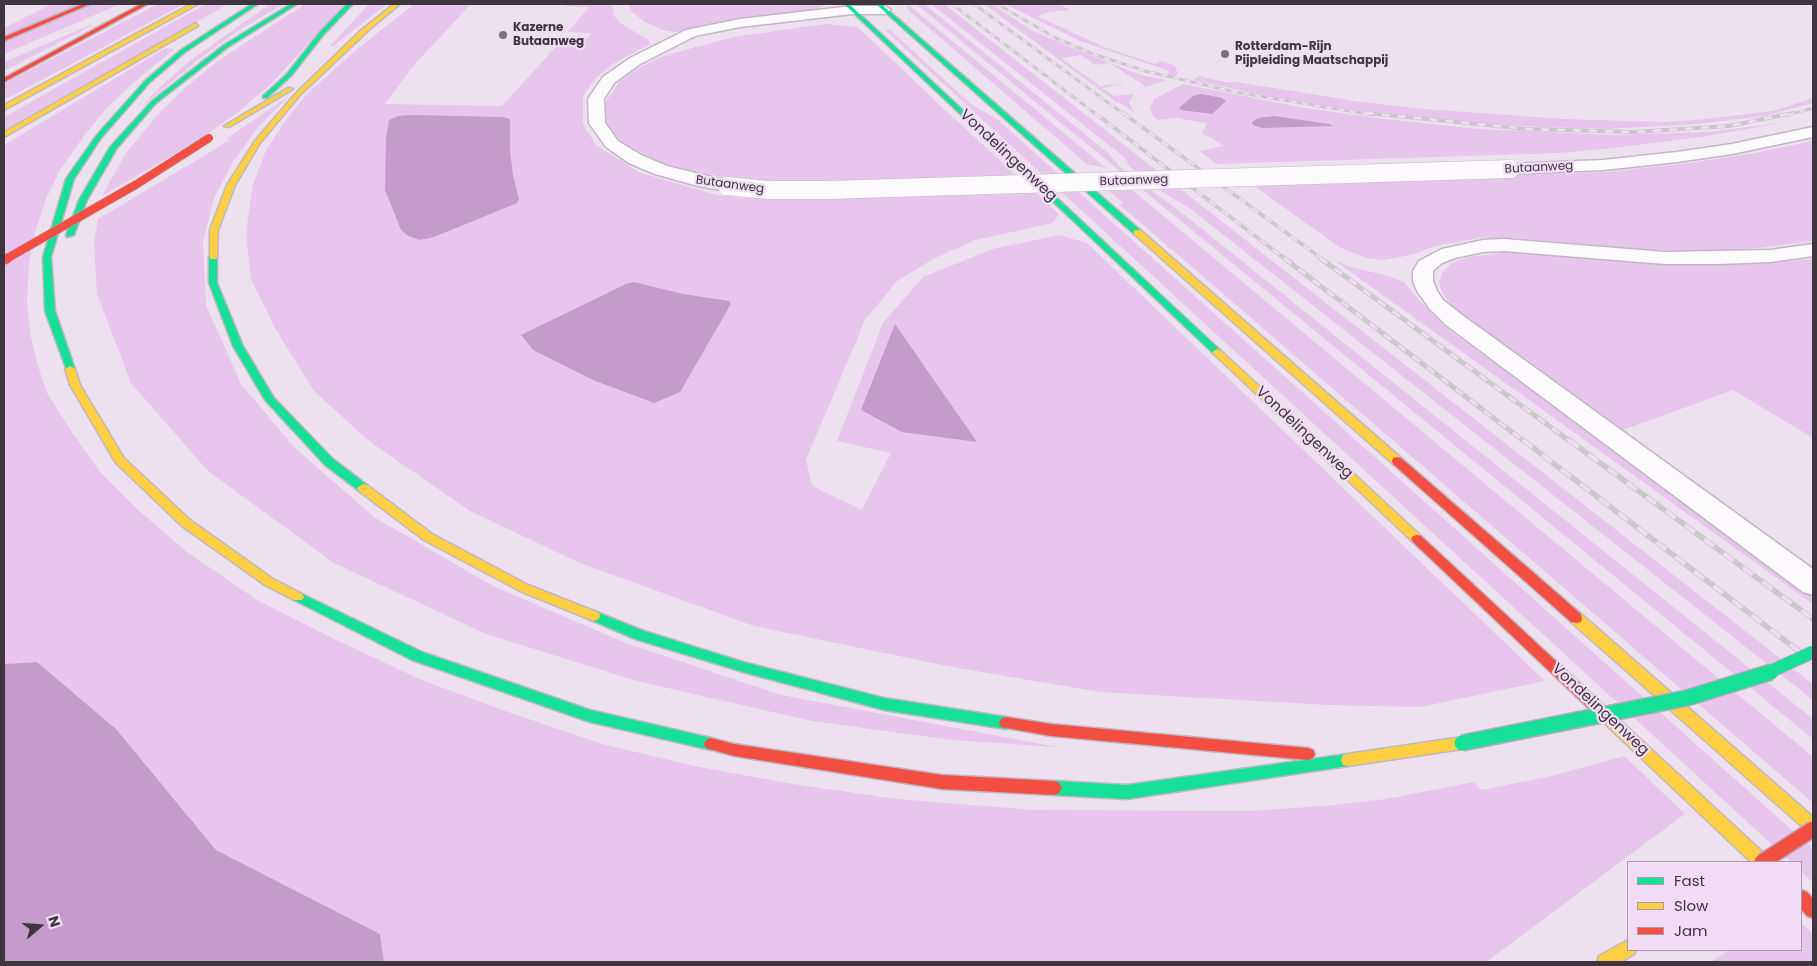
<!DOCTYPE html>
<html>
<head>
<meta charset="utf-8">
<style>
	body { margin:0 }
	#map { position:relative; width:1817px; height:966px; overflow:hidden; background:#ede1ef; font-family:Poppins,sans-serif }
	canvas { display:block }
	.frame { position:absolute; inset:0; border:5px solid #3e353f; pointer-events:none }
	.legend { position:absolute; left:1627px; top:861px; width:175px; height:90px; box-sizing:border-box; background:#f2dbf5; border:1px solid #aa99ac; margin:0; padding:6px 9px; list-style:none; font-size:15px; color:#3e353f }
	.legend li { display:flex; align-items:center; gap:10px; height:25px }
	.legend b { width:25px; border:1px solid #aa99ac }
	.north { position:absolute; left:15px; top:901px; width:50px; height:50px; -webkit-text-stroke:4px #f2dbf5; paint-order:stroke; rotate:72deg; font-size:14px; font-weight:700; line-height:20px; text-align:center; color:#3e353f }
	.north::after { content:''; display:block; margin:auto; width:18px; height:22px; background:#3e353f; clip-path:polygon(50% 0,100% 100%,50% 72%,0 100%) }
</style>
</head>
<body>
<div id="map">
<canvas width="1817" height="966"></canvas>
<div class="frame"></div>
<ul class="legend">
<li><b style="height:6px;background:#16e098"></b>Fast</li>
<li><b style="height:6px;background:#ffcf43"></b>Slow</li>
<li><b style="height:6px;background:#f24e42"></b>Jam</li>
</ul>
<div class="north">N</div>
</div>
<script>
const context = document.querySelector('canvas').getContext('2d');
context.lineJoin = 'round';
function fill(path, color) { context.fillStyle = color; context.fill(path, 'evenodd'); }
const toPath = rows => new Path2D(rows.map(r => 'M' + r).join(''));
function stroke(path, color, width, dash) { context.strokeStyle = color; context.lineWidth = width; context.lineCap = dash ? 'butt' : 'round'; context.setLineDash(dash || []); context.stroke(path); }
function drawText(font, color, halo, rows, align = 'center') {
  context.font = font + ' Poppins,sans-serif'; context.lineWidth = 4.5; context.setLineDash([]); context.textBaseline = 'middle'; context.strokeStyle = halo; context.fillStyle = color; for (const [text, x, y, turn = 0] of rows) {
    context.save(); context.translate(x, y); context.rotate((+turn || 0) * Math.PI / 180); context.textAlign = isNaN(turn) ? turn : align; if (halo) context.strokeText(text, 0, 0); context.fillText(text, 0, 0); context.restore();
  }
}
const green = toPath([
	[52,4,120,4,4,54,4,28],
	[158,4,184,4,4,100,4,84],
	[206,4,228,4,4,130,4,117],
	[270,4,284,4,238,31,198,60,142,106,162,85,196,56],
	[305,4,345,4,271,84,238,112,202,138,102,196,126,153,159,113,186,87,218,61],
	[369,4,387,4,333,46,330,46],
	[414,4,548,4,546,5,470,5,413,66,385,104,502,106,563,39,587,39,591,33,568,32,589,7,565,6,567,4,612,4,614,16,620,23,649,40,650,44,611,65,594,80,583,96,583,124,596,145,641,173,717,195,744,198,809,199,1035,192,1059,214,1053,223,975,240,935,258,897,281,865,320,806,460,810,479,813,486,820,490,862,510,891,453,837,441,883,323,923,277,993,249,1059,235,1087,243,1545,681,1420,707,1328,705,1100,692,947,666,754,626,580,563,470,511,369,441,314,391,275,328,251,279,246,232,253,185,266,150,288,117,307,94,355,51],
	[629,4,826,4,826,5,812,11,739,19,684,32,674,32,663,30,645,22,631,11],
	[907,4,916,11,1106,168,1087,164,908,10],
	[916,4,924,4,1107,152,1120,167,1182,213,1813,719,1813,739],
	[931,4,944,4,1813,684,1813,700,1192,210,1161,191,1130,167,1124,157],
	[984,4,992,4,1033,31,1072,48,1141,75,1166,80,1146,87,1110,63,1095,65,1081,55,1061,58,1100,86,1125,83,1102,88,1114,96,1134,94,1129,102,1134,112,1119,102,1116,102],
	[1005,4,1059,4,1070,10,1048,12,1037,16,1106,48,1155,64,1162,61,1168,63,1175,66,1178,74,1174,77,1172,77,1167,74,1169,72,1167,70,1080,41],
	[825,24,857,27,862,31,942,107,1017,176,788,182,726,178,668,165,624,145,606,124,605,103,620,81,637,69,663,56,734,37],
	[90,25,93,25,4,71,4,62],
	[885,30,890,30,971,104,998,120,1813,849,1813,883,1801,871,1801,862,1791,862],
	[166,48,174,49,130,86,106,109,83,137,60,170,46,199,36,229,29,262,27,300,30,333,37,363,47,393,73,434,100,472,139,511,187,552,257,600,334,639,424,681,511,713,602,744,699,767,793,784,897,799,1034,810,1251,811,1323,806,1386,799,1474,782,1481,790,1552,776,1624,756,1685,814,1486,962,384,962,380,934,216,850,116,729,37,662,4,664,4,145],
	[1200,76,1224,82,1236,82,1361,102,1424,109,1563,119,1660,122,1696,120,1773,111,1813,98,1813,103,1765,116,1697,124,1607,129,1543,127,1416,119,1351,110,1280,99,1193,80],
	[1183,84,1299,107,1376,118,1479,129,1611,135,1708,132,1787,122,1701,137,1614,148,1559,153,1217,164,1199,151,1224,146,1202,133,1207,123,1177,118,1158,120,1153,116,1150,109,1154,99],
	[289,96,259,126,234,160,214,198,203,242,206,305,241,384,294,447,374,517,493,586,626,643,781,695,1057,747,952,740,812,721,637,681,486,634,334,563,208,471,131,383,97,294,94,244,98,219,230,140,226,139],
	[1813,141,1813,241,1759,248,1710,251,1652,250,1513,238,1479,238,1435,246,1411,255,1383,260,1366,258,1341,248,1251,184,1606,172,1690,163,1755,153],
	[1107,189,1131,189,1813,757,1813,803,1119,204,1123,203],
	[1511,252,1639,263,1700,265,1760,263,1813,259,1813,438,1733,390,1620,431,1472,323,1453,307,1443,294,1439,283,1442,273,1452,263,1469,257],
	[1334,260,1351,267,1388,276,1405,283,1416,297,1450,331,1813,594,1813,604],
	[1801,923,1813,934,1813,962,1711,962,1729,950,1801,950]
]);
const water = toPath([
	[1201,94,1222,98,1226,101,1212,114,1181,110,1179,108,1193,96],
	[411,115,503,117,510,119,510,151,513,175,519,199,517,203,434,237,420,240,408,236,401,230,385,190,386,138,389,120,398,116],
	[1274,116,1329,124,1333,126,1262,128,1253,125,1252,122,1258,118],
	[634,282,683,294,729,301,731,304,680,392,654,403,593,380,533,350,521,335,626,284],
	[895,324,977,442,902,432,861,410],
	[37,662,116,729,216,850,380,934,384,962,4,962,4,664]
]);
const street = toPath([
	[852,6,885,6,891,10,885,14,852,14,740,27,695,36,640,64,614,83,604,99,605,123,618,141,641,155,667,166,733,182,736,186,733,190,727,191,698,186,655,174,629,163,606,147,589,123,588,99,603,77,630,58,686,30,740,19,852,6],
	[1813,127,1813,137,1732,154,1677,162,1603,170,1510,174,1504,173,1501,169,1504,165,1510,164,1603,160,1677,152,1732,144,1813,127],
	[1504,239,1665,252,1770,250,1813,244,1813,256,1770,262,1718,264,1665,264,1504,251,1483,252,1455,258,1442,263,1433,271,1433,281,1437,291,1443,300,1462,315,1813,569,1813,595,1803,592,1446,325,1429,308,1417,291,1413,281,1413,271,1419,261,1442,249,1483,240,1504,239]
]);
const fast = toPath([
	[252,4,258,4,185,52,150,82,101,138,74,179,51,257,55,311,75,369,70,372,67,371,45,311,43,257,66,179,96,136,146,80,181,50,252,4],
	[291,4,297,4,228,47,156,103,117,148,87,200,74,235,67,237,66,235,79,200,110,147,152,101,224,45,291,4],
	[347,4,353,4,324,34,291,76,267,98,263,98,263,96,287,74,320,32,347,4],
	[844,4,849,4,1220,350,1222,352,1220,354,1214,354,844,4],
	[876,4,881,4,1140,230,1140,234,1134,234,876,4],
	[213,254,217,257,217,283,243,346,274,398,333,459,367,485,369,488,367,491,359,491,325,465,265,400,233,346,209,283,209,257,213,254],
	[298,592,422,652,590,710,711,738,716,740,718,744,716,748,711,750,590,722,412,660,294,600,292,597,294,594,298,592],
	[594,611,644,631,743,662,884,698,1006,717,1011,719,1013,723,1011,727,1006,729,884,710,743,672,635,639,589,619,588,616,589,613,594,611],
	[1348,754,1353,755,1355,760,1353,765,1348,766,1127,799,1054,795,1049,793,1046,788,1049,783,1054,781,1127,785,1348,754]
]);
const slow = toPath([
	[191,4,198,4,4,110,4,105,191,4],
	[394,4,400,4,372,27,299,96,260,143,235,185,218,230,217,257,216,259,210,259,210,230,227,185,255,141,295,94,359,32,394,4],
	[196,23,198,26,4,137,4,132,196,23],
	[288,88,293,89,229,127,224,126,288,88],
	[1134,230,1140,230,1401,458,1402,461,1401,464,1393,464,1134,234,1134,230],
	[1217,349,1220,350,1421,536,1423,539,1421,542,1413,542,1214,354,1212,352,1217,349],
	[70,366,75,369,80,385,124,458,190,520,273,579,302,594,304,597,302,600,294,600,265,585,182,526,116,463,70,385,65,369,70,366],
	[363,484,367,485,432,534,528,585,599,613,600,616,599,619,594,621,589,619,520,591,424,540,359,491,357,488,363,484],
	[1576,613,1581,614,1813,817,1813,834,1808,832,1571,622,1570,618,1571,614,1576,613],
	[1608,712,1613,714,1768,857,1770,862,1751,862,1603,722,1601,718,1603,714,1608,712],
	[1462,737,1467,739,1469,743,1467,747,1462,749,1348,766,1343,765,1341,760,1343,755,1348,754,1462,737],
	[1628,940,1628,950,1636,950,1634,954,1621,962,1597,962,1599,956,1628,940]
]);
const jam = toPath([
	[83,4,90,4,4,41,4,37,83,4],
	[141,4,148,4,4,82,4,78,141,4],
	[1397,457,1401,458,1581,614,1582,618,1581,622,1576,623,1571,622,1393,464,1392,461,1393,458,1397,457],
	[1417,535,1421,536,1613,714,1615,718,1613,722,1608,724,1603,722,1413,542,1411,539,1413,536,1417,535],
	[1006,717,1051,724,1308,748,1313,750,1315,754,1313,758,1308,760,1051,736,1001,727,999,723,1001,719,1006,717],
	[711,738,734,744,942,775,1054,781,1059,783,1062,788,1059,793,1054,795,942,789,734,756,706,748,704,744,706,740,711,738],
	[1801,890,1807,892,1813,899,1813,918,1807,916,1801,909,1801,890]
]);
const railFar3 = toPath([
	[952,4,1097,115],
	[974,4,1125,115],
	[997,4,1056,38,1093,54,1145,71,1235,92,1373,115],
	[1788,115,1813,108]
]);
const railFar2 = toPath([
	[1095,113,1285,259],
	[1123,113,1322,259],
	[1366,113,1526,129,1633,132,1729,126,1793,113]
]);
const railFar1 = toPath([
	[1284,258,1525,442],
	[1320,258,1571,442]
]);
const rail = toPath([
	[1523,440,1813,662],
	[1569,440,1813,619]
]);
const streetBridge = toPath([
	[727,186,768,190,829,190,1510,169]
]);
const fastBridgeFar1 = toPath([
	[1767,673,1813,652]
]);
const fastBridge = toPath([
	[1462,743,1687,698,1771,672]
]);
const jamBridgeFar2 = toPath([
	[6,259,137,184,209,138]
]);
const jamBridgeFar1 = toPath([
	[4,260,8,258]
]);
const jamBridge = toPath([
	[1762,862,1813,829]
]);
const markers = [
	[503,35,5,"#7b717d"],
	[1225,54,5,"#7b717d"]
];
const farPoinames = [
	["Kazerne",513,28],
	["Butaanweg",513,42],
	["Rotterdam-Rijn",1235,47],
	["Pijpleiding Maatschappij",1235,61]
];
const farStreetnames = [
	["Butaanweg",1539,168,-3],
	["Butaanweg",1134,181,-2],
	["Butaanweg",730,185,8]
];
const streetNames = [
	["Vondelingenweg",1008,156,43],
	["Vondelingenweg",1304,433,43],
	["Vondelingenweg",1600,710,43]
];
fill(green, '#e7c5ec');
fill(water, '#c49cca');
stroke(street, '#c0b7c2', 3);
stroke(fast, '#c0b7c2', 3);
stroke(slow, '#c0b7c2', 3);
stroke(jam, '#c0b7c2', 3);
fill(street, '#fcfafd');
fill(fast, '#16e098');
fill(slow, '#ffcf43');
fill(jam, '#f24e42');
stroke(railFar3, '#cbc8cb', 3);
stroke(railFar2, '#cbc8cb', 4);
stroke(railFar1, '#cbc8cb', 5);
stroke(rail, '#cbc8cb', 5.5);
stroke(railFar3, '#f2dbf5', 2, [6]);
stroke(railFar2, '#f2dbf5', 2.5, [8]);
stroke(railFar1, '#f2dbf5', 3, [9]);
stroke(rail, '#f2dbf5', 4, [12]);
stroke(streetBridge, '#c0b7c2', 19, []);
stroke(fastBridgeFar1, '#b8a7ba', 14, []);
stroke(fastBridge, '#b8a7ba', 18, []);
stroke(jamBridgeFar2, '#b8a7ba', 9, []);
stroke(jamBridgeFar1, '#b8a7ba', 11, []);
stroke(jamBridge, '#b8a7ba', 18, []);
stroke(streetBridge, '#fcfafd', 18);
stroke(fastBridgeFar1, '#16e098', 12);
stroke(fastBridge, '#16e098', 15);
stroke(jamBridgeFar2, '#f24e42', 8);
stroke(jamBridgeFar1, '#f24e42', 9);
stroke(jamBridge, '#f24e42', 15);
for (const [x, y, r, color] of markers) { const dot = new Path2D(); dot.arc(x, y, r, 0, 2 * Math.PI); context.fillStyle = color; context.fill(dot); stroke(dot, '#f2dbf5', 2); }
drawText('bold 12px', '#3e353f', '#f2dbf5', farPoinames, 'left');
drawText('12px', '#3e353f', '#f2dbf5', farStreetnames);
drawText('15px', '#3e353f', '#f2dbf5', streetNames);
</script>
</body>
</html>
